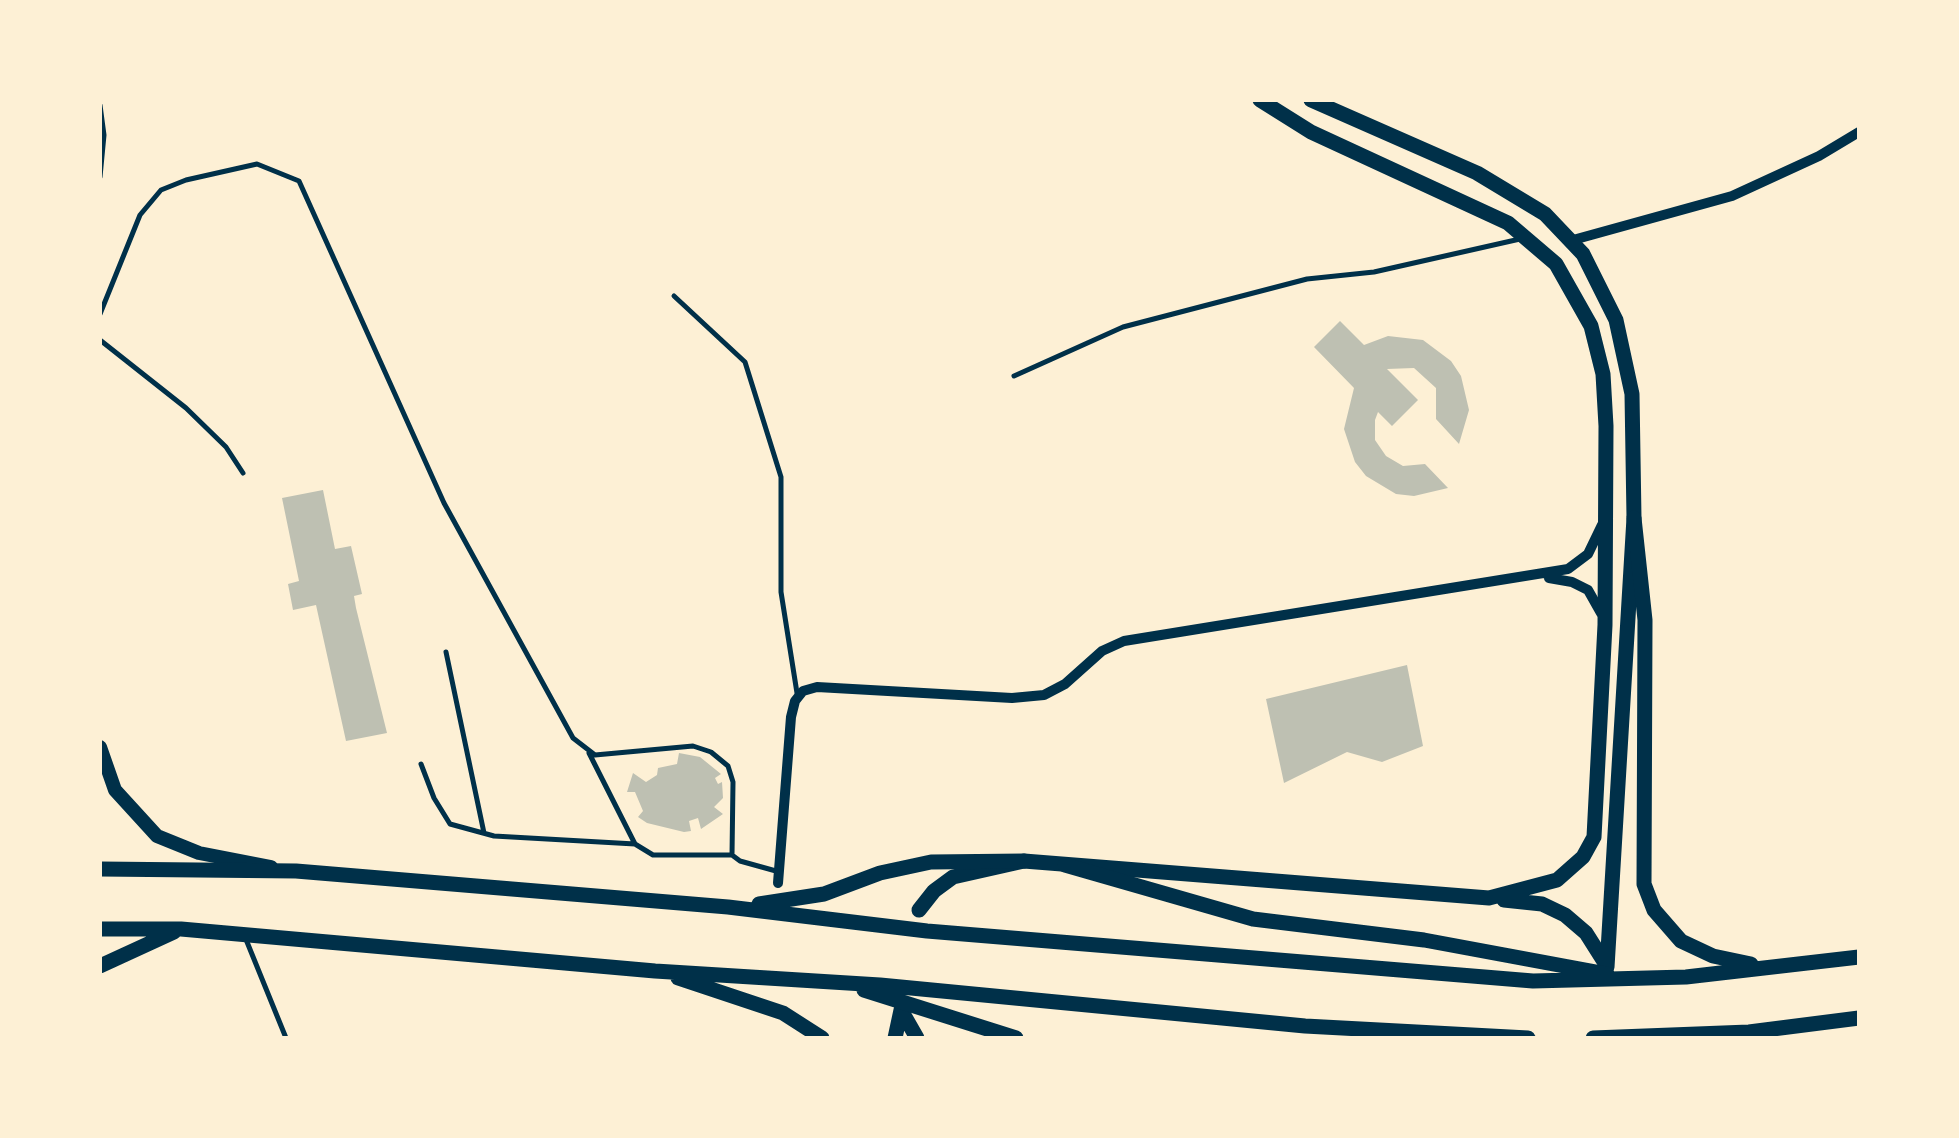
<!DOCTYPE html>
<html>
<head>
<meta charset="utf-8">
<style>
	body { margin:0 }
	#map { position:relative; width:1959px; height:1138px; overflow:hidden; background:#fdf0d5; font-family:"Exo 2",sans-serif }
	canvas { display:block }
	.frame { position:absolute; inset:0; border:102px solid #fdf0d5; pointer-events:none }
</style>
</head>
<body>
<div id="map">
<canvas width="1959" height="1138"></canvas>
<div class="frame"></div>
</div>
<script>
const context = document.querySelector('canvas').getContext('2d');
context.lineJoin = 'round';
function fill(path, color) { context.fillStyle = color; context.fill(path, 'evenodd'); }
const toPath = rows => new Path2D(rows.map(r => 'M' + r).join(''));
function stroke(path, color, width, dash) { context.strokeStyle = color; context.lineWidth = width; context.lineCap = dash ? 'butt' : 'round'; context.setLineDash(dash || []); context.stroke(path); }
const building = toPath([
	[1340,321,1364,345,1388,336,1423,340,1451,361,1461,376,1469,410,1459,444,1436,419,1436,388,1414,368,1387,369,1418,400,1392,426,1378,412,1375,420,1375,440,1386,456,1403,466,1425,464,1448,488,1414,496,1396,494,1366,476,1355,462,1344,429,1354,388,1314,347],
	[323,490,335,549,351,546,362,594,354,596,356,608,387,733,346,741,316,605,293,610,288,584,299,581,282,498],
	[1407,665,1423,746,1382,762,1347,752,1284,783,1266,699],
	[679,753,700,757,721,774,715,778,718,784,722,782,723,798,714,807,723,814,701,829,698,818,689,821,691,831,684,832,647,823,638,817,643,811,635,792,627,792,633,773,646,782,657,775,658,768,677,764]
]);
const service = toPath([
	[100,105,104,135,100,177],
	[674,296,745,362,781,477,781,592,797,693],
	[100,314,140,215,161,190,186,180,257,164,299,181,444,503,573,738,595,755,693,746,711,752,728,766,733,782,732,855,740,861,776,871],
	[100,340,186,408,226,447,243,473],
	[1014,376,1123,327,1307,279,1374,272,1520,239],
	[446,652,484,833],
	[589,753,635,844,653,855,732,855],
	[421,764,434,798,450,824,494,836,635,844],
	[245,937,286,1038]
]);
const minor = toPath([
	[1573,240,1732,196,1819,156,1859,132],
	[1549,578,1572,582,1588,590,1601,613],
	[778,883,791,717,795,701,803,691,817,687,1012,698,1044,695,1065,684,1102,651,1124,641,1568,569,1588,554,1602,525]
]);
const secondary = toPath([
	[100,747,115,790,157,836,199,853,271,867]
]);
const primary = toPath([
	[1311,100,1477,173,1545,214,1583,254,1616,320,1632,394,1634,518,1607,967],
	[1504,900,1542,904,1565,915,1586,933,1605,963],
	[919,910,934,891,953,877,1024,861,1489,898,1557,880,1583,857,1594,837,1605,625,1606,426,1603,374,1591,326,1556,264,1508,223,1311,132,1260,100],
	[901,1010,917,1038],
	[895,1038,901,1010]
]);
const trunk = toPath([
	[1634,518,1645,620,1644,884,1654,910,1681,941,1713,956,1751,964],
	[1065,865,1253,919,1424,940,1607,974],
	[100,869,296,871,728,907,927,931,1533,981,1686,977,1859,957],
	[759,904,824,894,880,873,931,862,1024,861],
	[100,929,181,929,655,971,880,985,1305,1026,1528,1038],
	[100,966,174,932],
	[678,978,783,1013,822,1038],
	[864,990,1016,1038],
	[1593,1038,1749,1032,1859,1018]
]);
fill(building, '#bec0b2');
stroke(service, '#003049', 5);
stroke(minor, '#003049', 10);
stroke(secondary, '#003049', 14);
stroke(primary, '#003049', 15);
stroke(trunk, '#003049', 15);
</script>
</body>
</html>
